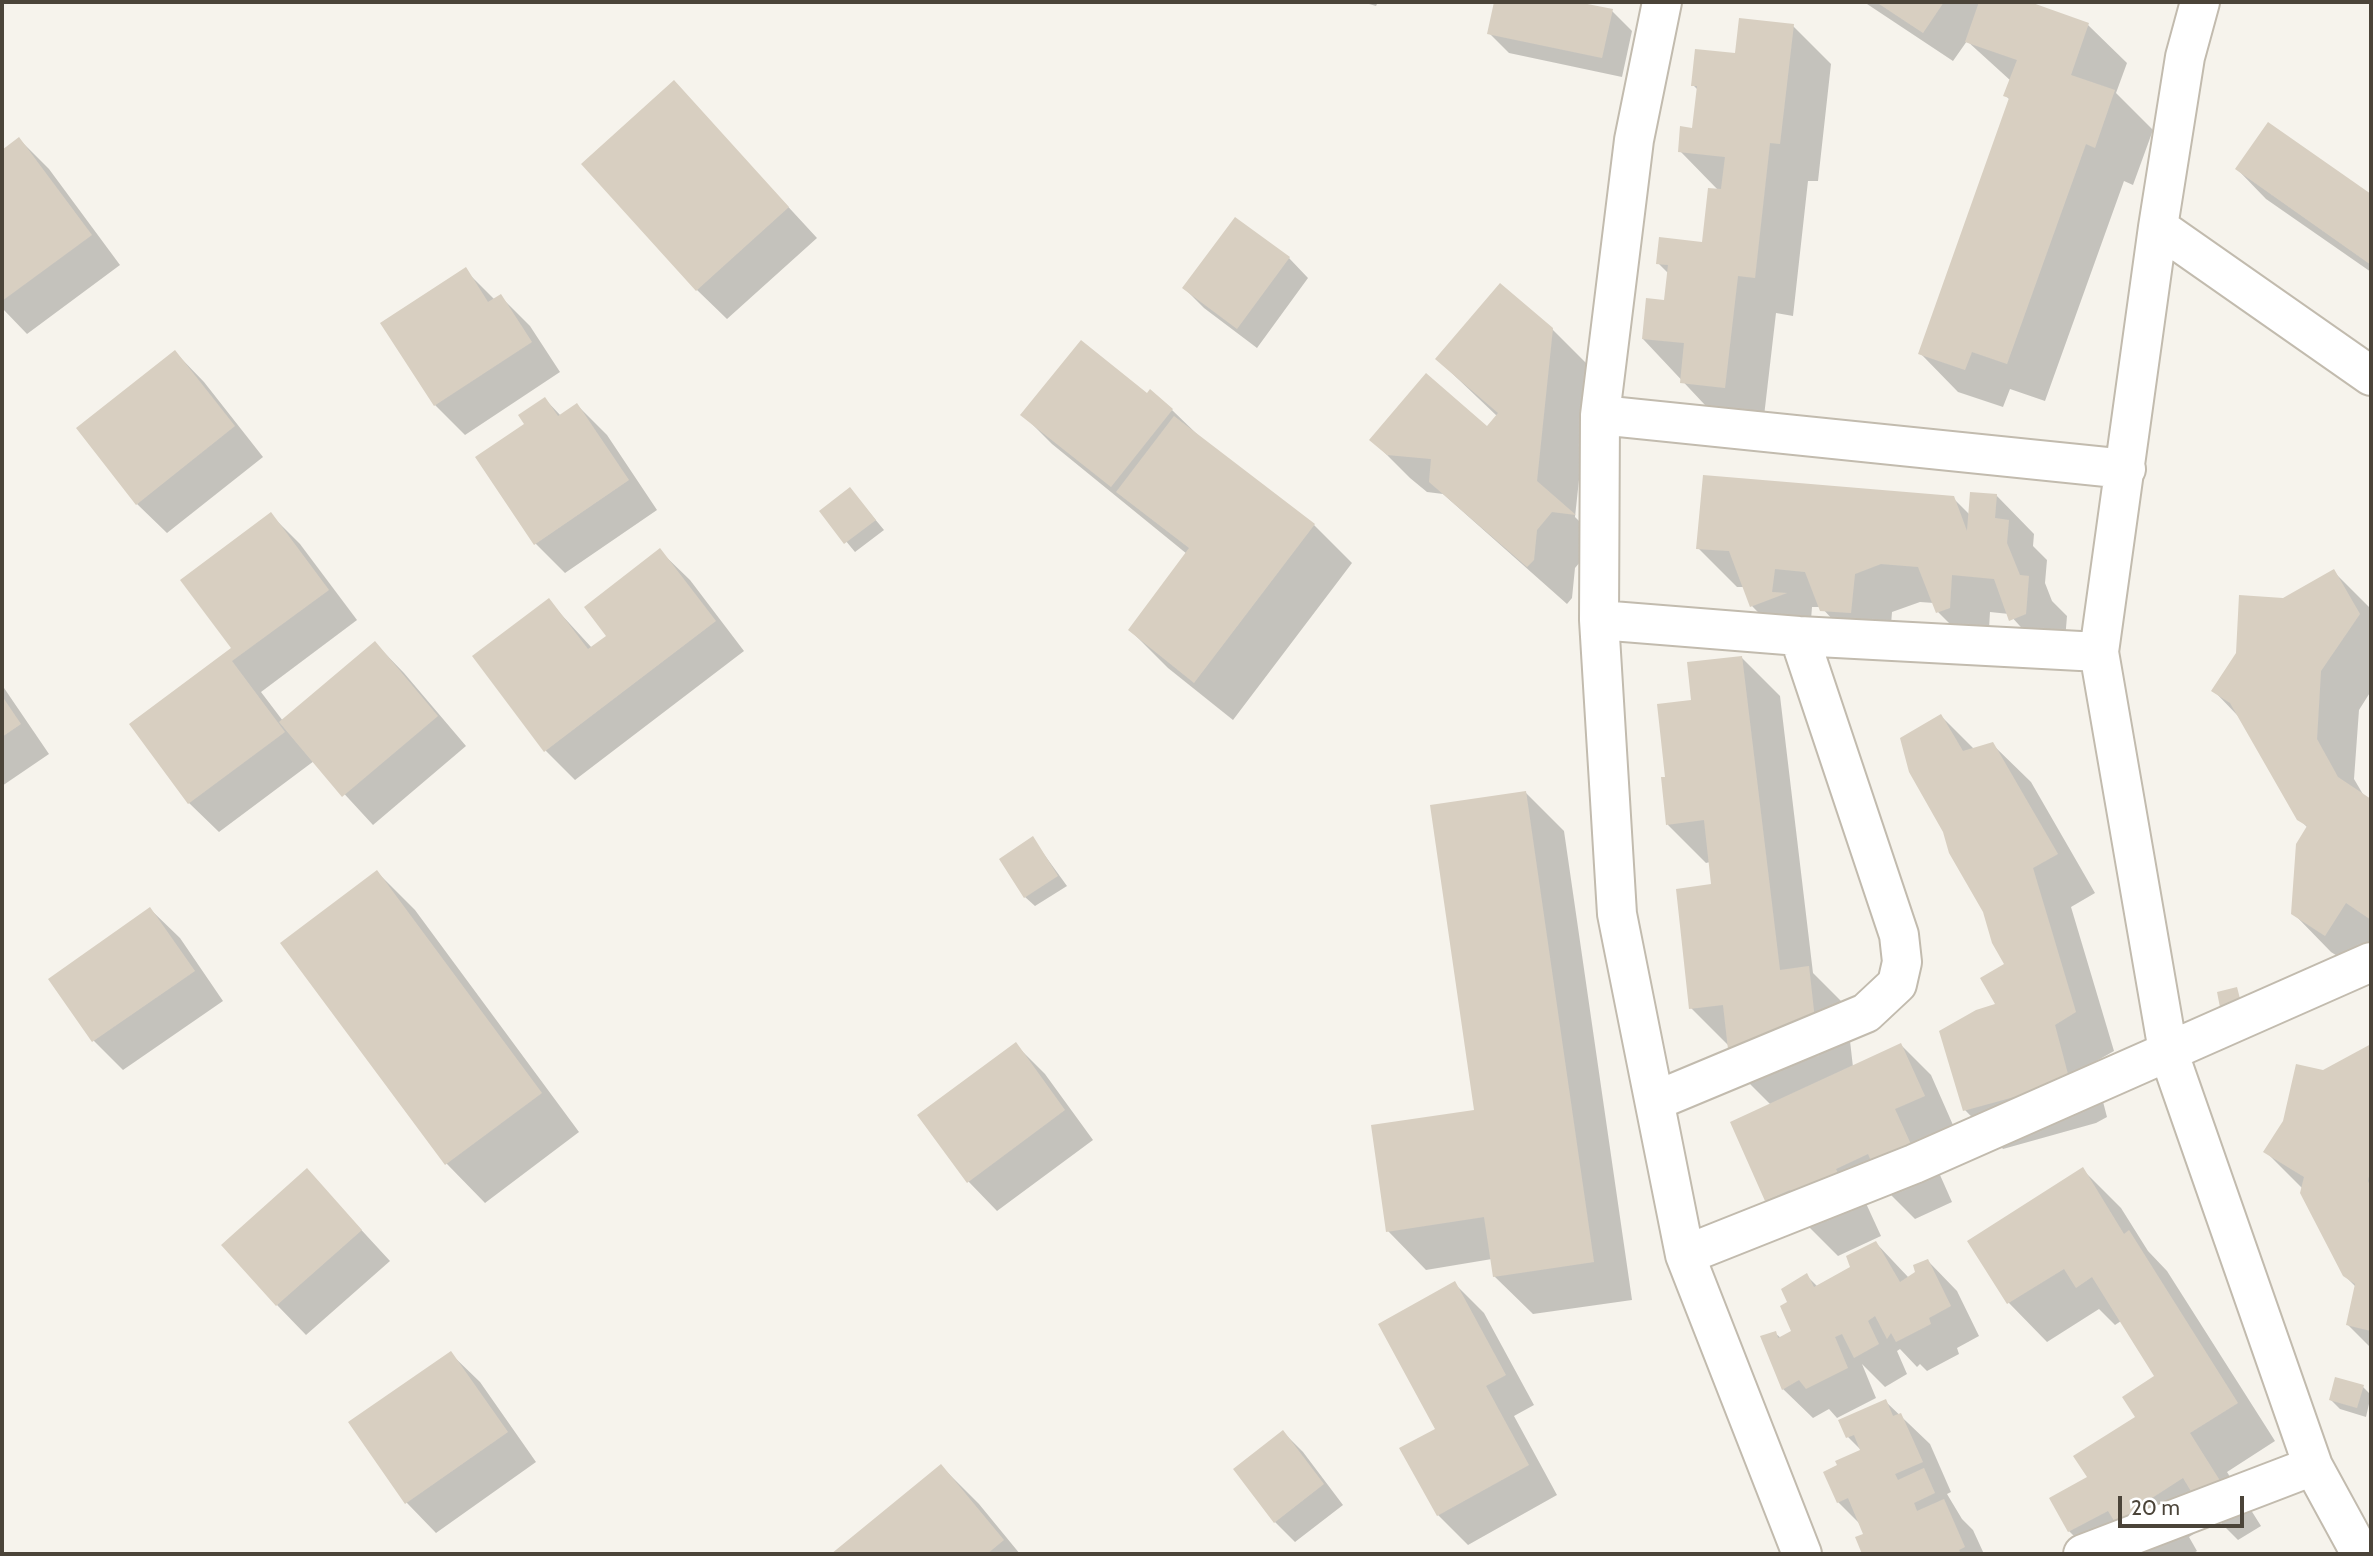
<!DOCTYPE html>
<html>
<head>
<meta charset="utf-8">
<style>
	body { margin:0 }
	#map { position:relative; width:2373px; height:1556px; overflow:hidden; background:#f6f3ec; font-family:Cabin,sans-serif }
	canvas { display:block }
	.frame { position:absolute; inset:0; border:4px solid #4b4439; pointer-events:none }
	.scale { position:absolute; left:2118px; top:1496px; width:126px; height:32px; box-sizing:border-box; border:4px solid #4b4439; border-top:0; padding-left:9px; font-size:21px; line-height:24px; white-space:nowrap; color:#4b4439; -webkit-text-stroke:5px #fff; paint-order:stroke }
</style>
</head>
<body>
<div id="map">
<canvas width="2373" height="1556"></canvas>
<div class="frame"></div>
<div class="scale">20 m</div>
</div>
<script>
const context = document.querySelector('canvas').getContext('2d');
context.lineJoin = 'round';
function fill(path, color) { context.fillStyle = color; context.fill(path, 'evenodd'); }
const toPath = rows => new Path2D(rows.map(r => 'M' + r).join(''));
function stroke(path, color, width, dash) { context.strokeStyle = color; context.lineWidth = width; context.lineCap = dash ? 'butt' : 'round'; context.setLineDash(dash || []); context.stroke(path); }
const shadow = toPath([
	[1362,2,1378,2,1376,6],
	[1496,2,1568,2,1612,11,1632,31,1622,77,1509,53,1489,33],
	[1864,2,2024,2,2088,25,2127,63,2116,93,2153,130,2133,185,2124,181,2045,401,2010,389,2003,407,1958,392,1920,353,2010,100,2005,95,2011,81,1967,41,1953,61],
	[1793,26,1831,64,1818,181,1808,181,1793,316,1776,313,1763,425,1720,421,1643,339,1666,302,1669,274,1658,263,1704,244,1719,191,1680,151,1694,130,1698,90,1693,85,1737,55],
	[674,83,817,238,727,319,697,290],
	[2269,124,2371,196,2371,272,2266,199,2237,169],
	[19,139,49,169,120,265,27,334,2,308,2,152],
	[1289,258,1308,278,1257,348,1204,308,1184,288],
	[465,270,495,300,500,296,530,326,560,372,465,435,435,405,383,324],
	[1552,329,1591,368,1575,517,1610,552,1591,549,1575,568,1572,598,1567,604,1443,494,1427,492,1410,478,1372,440,1487,428,1497,416,1437,359],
	[175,352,204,382,263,457,167,533,137,504],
	[545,399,561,416,577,405,607,435,657,510,565,573,535,543,526,424],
	[1172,410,1200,437,1314,525,1352,563,1233,720,1168,668,1130,630,1187,554,1052,444,1023,415],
	[850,489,884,530,855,552,821,511],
	[1996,495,2034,534,2033,546,2047,560,2045,583,2052,601,2067,616,2064,652,2049,658,2009,614,1990,612,1988,646,1976,650,1938,612,1934,603,1920,602,1892,612,1889,651,1860,649,1821,607,1812,607,1811,620,1790,645,1752,606,1744,587,1737,587,1698,548,1953,498,1970,515],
	[270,514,300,544,357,620,261,692,283,721,375,643,404,673,466,746,373,825,314,761,219,832,189,803,131,724,233,648],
	[660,551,690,580,744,651,575,780,546,751,548,600,592,648,608,636],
	[2333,571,2371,609,2371,691,2359,710,2354,779,2364,796,2371,801,2371,962,2364,973,2331,952,2293,913,2308,828,2298,818,2239,717,2213,690,2284,600],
	[1742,658,1780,696,1813,973,1846,1006,1853,1067,1901,1045,1931,1075,1953,1125,1924,1139,1952,1202,1915,1219,1885,1189,1864,1199,1881,1236,1838,1256,1808,1226,1796,1230,1767,1200,1771,1105,1732,1066,1730,1047,1691,1008,1713,886,1710,862,1706,863,1668,825,1667,778,1693,702],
	[2,685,49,754,2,786],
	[1941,716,1974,749,1992,744,2031,782,2095,893,2071,907,2114,1051,2093,1063,2107,1117,2096,1123,2003,1149,1965,1110,1998,1005,2006,965],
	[1526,793,1564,831,1632,1300,1533,1314,1494,1276,1492,1259,1426,1270,1388,1231,1476,1112],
	[1033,839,1067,886,1035,906,1025,897],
	[377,872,415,910,579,1132,485,1203,447,1164,282,943],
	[150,909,180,938,223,1001,123,1070,94,1041,50,979],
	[1016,1045,1045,1074,1093,1140,997,1211,968,1181],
	[2371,1046,2371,1348,2348,1325,2356,1287,2344,1275,2303,1189,2266,1152,2323,1072],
	[2083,1170,2121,1208,2148,1251,2167,1271,2275,1441,2227,1472,2261,1526,2238,1540,2217,1519,2189,1537,2197,1551,2192,1554,2145,1554,2125,1534,2079,1541,2069,1531,2089,1478,2137,1417,2157,1377,2121,1321,2115,1325,2099,1309,2047,1342,2009,1303,1970,1242],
	[307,1171,390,1261,306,1335,277,1305],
	[1876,1243,1909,1278,1928,1261,1957,1291,1979,1336,1957,1348,1959,1354,1927,1371,1920,1364,1917,1367,1900,1349,1897,1351,1907,1374,1885,1387,1862,1364,1876,1398,1837,1418,1829,1409,1813,1418,1783,1389,1775,1333,1781,1338,1793,1332,1789,1303,1807,1276,1818,1287,1852,1268],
	[1454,1283,1484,1313,1534,1405,1514,1416,1557,1495,1468,1545,1438,1515,1437,1429],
	[450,1353,480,1382,536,1462,436,1533,407,1503,351,1422],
	[2363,1387,2371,1395,2366,1417,2340,1409,2330,1399],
	[1885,1401,1930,1444,1951,1492,1947,1494,1962,1519,1973,1530,1984,1554,1864,1554,1857,1538,1866,1534,1861,1525,1838,1502,1862,1451,1848,1437],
	[1283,1432,1303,1452,1343,1505,1295,1542,1275,1522,1235,1469],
	[941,1466,979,1504,1020,1554,834,1554]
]);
const building = toPath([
	[1494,2,1577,2,1613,9,1602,58,1487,34],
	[1876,2,1944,2,1923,33],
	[1979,2,2030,2,2089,23,2071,75,2115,90,2095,148,2086,144,2007,364,1972,352,1965,370,1918,354,2009,98,2003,96,2017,60,1965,42],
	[1739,18,1794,24,1780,144,1770,143,1755,278,1738,276,1725,388,1680,383,1684,343,1642,339,1646,298,1664,300,1668,265,1656,264,1659,237,1702,242,1708,188,1721,189,1725,157,1678,152,1680,126,1692,128,1697,86,1691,86,1695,49,1735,53],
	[674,80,789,207,696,291,581,164],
	[2268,122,2371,194,2371,265,2235,169],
	[19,137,92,235,2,301,2,150],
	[1235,217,1290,257,1237,329,1182,288],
	[466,267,488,302,501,294,532,342,434,406,380,323],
	[1500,283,1553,328,1537,481,1576,515,1552,512,1537,530,1534,560,1527,567,1429,482,1431,459,1387,455,1369,440,1426,373,1487,426,1498,413,1435,359],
	[1081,340,1147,393,1150,389,1173,409,1111,487,1020,415],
	[175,350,235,426,136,505,76,428],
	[545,397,558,416,577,403,629,480,534,545,475,457,524,424,518,415],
	[1174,416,1315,524,1194,683,1128,630,1189,548,1116,492],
	[1703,475,1954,496,1967,531,1970,492,1997,494,1995,518,2009,520,2007,543,2020,575,2029,576,2026,614,2009,621,1994,579,1952,575,1950,608,1936,613,1918,567,1881,564,1855,574,1851,613,1820,611,1805,572,1775,569,1772,592,1787,593,1750,607,1729,551,1696,549],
	[850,487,876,520,844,544,819,511],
	[271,512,329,590,232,661,285,732,188,804,129,724,231,648,180,580],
	[660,548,716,621,544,752,472,656,549,598,588,649,606,636,584,607],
	[2334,569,2360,614,2321,671,2317,739,2338,777,2371,799,2371,920,2346,903,2325,936,2291,914,2296,844,2307,826,2297,820,2230,703,2211,691,2236,653,2239,595,2283,598],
	[375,641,438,716,342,797,279,722],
	[1742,656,1780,970,1809,966,1819,1056,1730,1067,1723,1005,1689,1009,1676,889,1711,884,1704,820,1666,825,1661,777,1665,777,1657,704,1691,700,1687,662],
	[2,696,21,724,2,737],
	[1941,714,1963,751,1993,742,2058,854,2033,868,2076,1012,2055,1025,2069,1078,2058,1085,1963,1111,1939,1031,1976,1010,1995,1004,1980,978,2004,964,1992,943,1983,912,1949,853,1943,832,1909,772,1900,738],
	[1526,791,1594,1262,1493,1277,1484,1217,1386,1232,1371,1125,1474,1110,1430,805],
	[1033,836,1058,876,1024,898,999,859],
	[377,870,542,1093,445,1165,280,943],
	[150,907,195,971,92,1042,48,979],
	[2237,987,2245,1018,2223,1023,2217,992],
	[1016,1042,1065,1110,967,1183,917,1115],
	[1901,1043,1925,1096,1895,1109,1924,1173,1884,1191,1868,1154,1836,1169,1852,1206,1807,1227,1790,1190,1765,1201,1730,1122],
	[2371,1044,2371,1166,2368,1181,2371,1188,2371,1331,2346,1325,2355,1284,2343,1276,2300,1193,2304,1177,2263,1152,2283,1121,2296,1064,2323,1070],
	[2083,1167,2124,1234,2129,1230,2238,1403,2190,1433,2224,1487,2198,1503,2183,1478,2152,1498,2160,1512,2123,1535,2108,1511,2068,1532,2049,1498,2087,1477,2073,1456,2135,1417,2122,1397,2154,1376,2092,1277,2076,1288,2064,1269,2007,1304,1967,1241],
	[307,1168,362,1230,276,1306,221,1245],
	[1876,1241,1900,1282,1915,1272,1913,1265,1928,1259,1951,1306,1929,1318,1931,1324,1896,1342,1891,1333,1887,1339,1875,1316,1868,1321,1879,1344,1854,1358,1842,1334,1835,1337,1848,1368,1806,1389,1799,1380,1782,1390,1760,1336,1776,1331,1778,1338,1791,1331,1780,1306,1787,1302,1781,1289,1807,1273,1814,1287,1850,1267,1846,1256],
	[1455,1281,1506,1375,1486,1386,1529,1465,1437,1516,1399,1448,1435,1429,1378,1324],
	[451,1351,508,1432,405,1504,348,1422],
	[2335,1377,2364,1385,2357,1408,2329,1400],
	[1886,1399,1893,1416,1901,1413,1923,1462,1895,1474,1898,1480,1924,1468,1935,1493,1914,1503,1917,1511,1944,1499,1965,1547,1959,1550,1961,1554,1862,1554,1855,1537,1863,1534,1848,1498,1837,1503,1823,1472,1837,1465,1835,1461,1860,1450,1854,1435,1846,1438,1838,1420],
	[1283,1430,1324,1484,1274,1523,1233,1469],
	[941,1464,1004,1540,987,1554,831,1554]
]);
const minor = toPath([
	[1662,2,1634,140,1600,415,1599,620,1617,914,1685,1255,1802,1554],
	[2200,2,2185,57,2158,227,2099,652,2168,1051,2313,1466,2361,1554],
	[2158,227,2371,376],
	[1600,415,2126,469],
	[1599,620,1799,636,2099,652],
	[1655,1101,1866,1013,1897,984,1902,962,1899,935,1799,636],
	[1685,1255,1914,1164,2371,962],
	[2083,1554,2313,1466]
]);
fill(shadow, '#0003');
fill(building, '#d8cfc1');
stroke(minor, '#c2bbae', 42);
stroke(minor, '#fff', 38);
</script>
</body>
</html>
